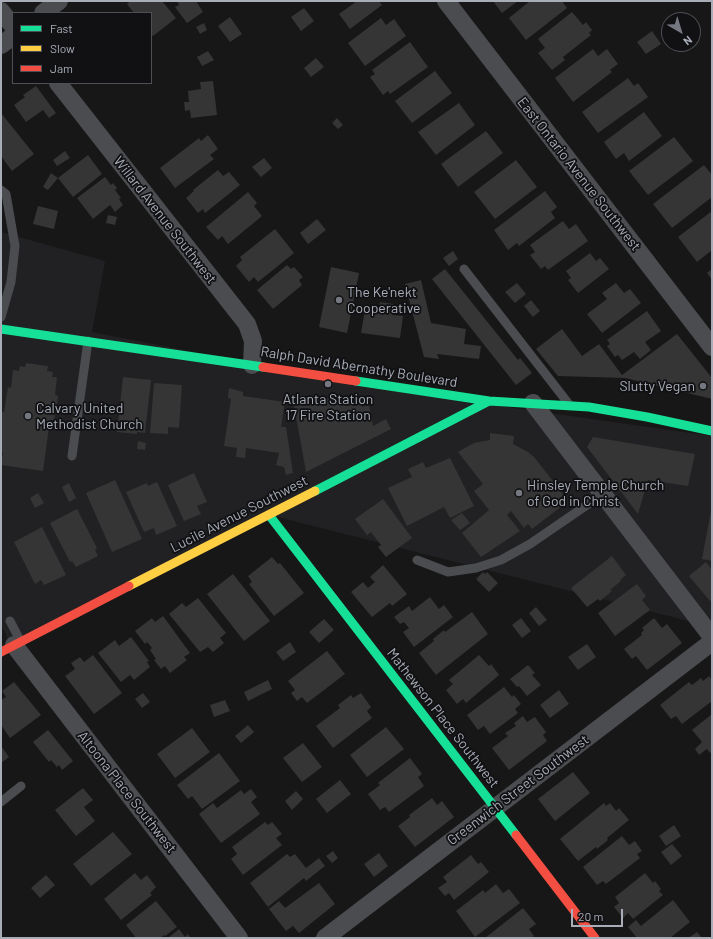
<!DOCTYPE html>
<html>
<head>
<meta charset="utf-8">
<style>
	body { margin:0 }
	#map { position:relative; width:713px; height:939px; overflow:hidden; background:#171717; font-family:Barlow,sans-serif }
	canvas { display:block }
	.frame { position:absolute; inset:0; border:2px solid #a8adb8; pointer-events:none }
	.legend { position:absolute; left:12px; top:12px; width:140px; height:72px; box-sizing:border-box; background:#111113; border:1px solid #4d4f55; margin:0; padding:5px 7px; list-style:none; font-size:12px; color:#a8adb8 }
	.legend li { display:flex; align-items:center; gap:8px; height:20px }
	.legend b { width:20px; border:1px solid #4d4f55 }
	.north { position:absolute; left:661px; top:12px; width:40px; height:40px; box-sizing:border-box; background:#111113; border:1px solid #4d4f55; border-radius:50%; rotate:142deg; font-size:11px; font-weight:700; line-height:16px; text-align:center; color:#a8adb8 }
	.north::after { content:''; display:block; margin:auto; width:14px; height:18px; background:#757880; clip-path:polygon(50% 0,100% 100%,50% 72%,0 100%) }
	.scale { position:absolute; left:571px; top:909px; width:52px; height:18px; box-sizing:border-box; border:2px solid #a8adb8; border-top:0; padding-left:5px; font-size:12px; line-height:14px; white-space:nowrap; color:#a8adb8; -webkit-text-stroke:3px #111113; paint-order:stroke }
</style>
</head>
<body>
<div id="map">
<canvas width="713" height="939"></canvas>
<div class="frame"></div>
<ul class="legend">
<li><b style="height:5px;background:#16e098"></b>Fast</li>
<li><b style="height:5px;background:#ffcf43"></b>Slow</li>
<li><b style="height:5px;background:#f24e42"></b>Jam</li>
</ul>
<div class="north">N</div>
<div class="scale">20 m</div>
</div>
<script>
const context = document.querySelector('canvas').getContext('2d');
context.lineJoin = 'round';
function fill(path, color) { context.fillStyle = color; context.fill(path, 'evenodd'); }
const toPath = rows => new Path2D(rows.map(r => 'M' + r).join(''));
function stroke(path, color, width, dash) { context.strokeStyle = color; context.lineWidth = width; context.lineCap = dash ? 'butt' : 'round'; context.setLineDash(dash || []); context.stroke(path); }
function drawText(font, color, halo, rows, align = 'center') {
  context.font = font + ' Barlow,sans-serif'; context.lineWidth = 3.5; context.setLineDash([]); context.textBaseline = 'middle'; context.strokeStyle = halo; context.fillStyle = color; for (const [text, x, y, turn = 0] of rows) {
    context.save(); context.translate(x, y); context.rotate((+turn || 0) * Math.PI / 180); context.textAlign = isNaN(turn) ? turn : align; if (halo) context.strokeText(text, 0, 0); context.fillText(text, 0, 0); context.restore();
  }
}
const built = toPath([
	[1,232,105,261,92,332,387,390,712,436,712,627,270,515,12,651,5,632,1,627]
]);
const building = toPath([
	[130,1,162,1,176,18,153,36,151,34,151,13,134,13,127,4],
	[177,1,196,1,203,12,187,23,175,7,179,5],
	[357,1,379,1,382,5,350,29,339,14],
	[493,1,518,1,502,13],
	[530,1,562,1,567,8,526,40,509,18],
	[304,8,314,21,301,31,291,17],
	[572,12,583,25,586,22,592,30,589,33,591,35,563,57,565,60,552,70,538,53,545,48,538,39],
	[230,17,242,34,230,42,218,26],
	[381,18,386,25,394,19,406,36,365,66,348,43],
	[204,23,207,30,200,34,196,27],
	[652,31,661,44,646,54,637,42],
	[410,42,428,67,390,94,388,91,383,95,370,77,375,74,372,70],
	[593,49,598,56,607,49,618,64,610,70,612,72,573,102,555,78],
	[208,51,214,60,202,66,197,57],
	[316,58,324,67,311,77,304,68],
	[435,71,452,93,412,123,395,101],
	[628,78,634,86,638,83,648,97,598,133,582,112],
	[213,81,217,115,191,118,190,110,185,111,184,102,189,102,188,91,201,89,200,82],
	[36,86,56,113,49,118,43,110,26,122,14,105,25,97,23,95],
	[459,103,475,125,436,155,418,132],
	[644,112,662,136,629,161,624,153,616,159,604,142],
	[1,113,34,154,12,171,1,156],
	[337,118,343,125,338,129,332,123],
	[486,131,503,153,458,187,441,164],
	[208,135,218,149,210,155,214,159,175,188,160,168,199,138,201,141],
	[674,137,693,161,648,195,629,171],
	[65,151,70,158,57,166,53,160],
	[88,155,102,174,73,197,58,178],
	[264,158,272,168,261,177,252,167],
	[516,160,537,187,495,219,474,192],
	[704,165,712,175,712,197,672,228,653,204],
	[218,170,223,176,229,172,240,185,205,213,203,209,198,213,186,198,194,191,193,190],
	[51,173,58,178,48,190,43,187],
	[105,177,111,185,113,183,117,188,115,190,121,198,119,199,123,205,115,212,110,205,93,219,77,198],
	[545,191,557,207,551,212,555,218,519,246,517,243,508,250,494,230],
	[248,192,257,203,254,206,262,216,228,244,222,236,218,240,206,227],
	[38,206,58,211,54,229,33,224],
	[712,211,712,250,697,262,678,237],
	[108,215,117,217,115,225,106,223],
	[317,219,326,230,308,244,300,233],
	[563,221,569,229,576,224,588,241,548,270,545,266,541,269,530,255,535,252,530,245],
	[275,229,294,253,258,282,254,277,249,282,236,266,242,260,240,257],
	[453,251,458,259,449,266,443,258],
	[590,253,596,261,600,258,609,269,578,293,568,280,571,278,566,271],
	[287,265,291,269,294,267,303,277,299,280,302,285,273,309,257,290],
	[331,267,359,273,347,333,319,327],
	[445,269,518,360,520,358,532,373,516,385,432,279],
	[712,269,712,280,707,273],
	[421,280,431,323,466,329,464,344,481,346,479,359,437,354,439,359,424,357,405,284],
	[517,283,526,294,515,303,505,292],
	[616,283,624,293,630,289,641,303,602,333,587,314,607,299,602,293],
	[531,300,540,311,533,317,524,306],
	[380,302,393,304,392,315,403,316,400,338,361,333,365,310,378,312],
	[647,311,661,331,645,342,651,350,640,359,634,352,622,360,618,355,615,357,607,346,610,344,607,340],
	[562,329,582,356,599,344,622,375,677,334,712,378,712,399,625,378,558,376,536,349],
	[26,363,48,366,47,371,53,372,52,377,57,377,55,395,58,396,54,420,50,420,43,471,1,465,3,452,1,452,1,412,4,412,8,387,11,388,13,370,19,371,20,366,25,367],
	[123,377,151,380,145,433,137,432,137,434,117,432],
	[154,383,182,385,179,428,168,427,168,434,150,433],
	[229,388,243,392,243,396,285,402,281,427,286,427,293,473,286,475,284,467,276,465,279,453,246,448,245,458,236,457,237,448,224,446,231,399,228,398],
	[292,394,356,402,356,404,361,403,362,407,369,405,373,426,386,419,391,429,306,472],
	[490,433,514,436,513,444,528,452,534,457,564,495,557,500,562,506,532,529,528,524,524,528,511,511,507,515,520,531,481,557,462,533,489,510,474,491,483,484,458,452,474,443,490,440],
	[593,437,695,454,688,486,648,480,638,514,587,447],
	[138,441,146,443,145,450,137,449],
	[450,458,474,506,450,518,444,507,407,526,388,488,412,477,408,469,423,462,426,468],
	[194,473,207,502,197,506,201,514,184,521,168,485],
	[115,480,142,539,112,552,86,493],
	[157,482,177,526,156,535,154,528,144,532,126,492,147,483,148,486],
	[69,483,76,498,69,502,62,487],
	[38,493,44,503,35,508,30,498],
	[383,499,412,538,386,557,378,547,381,545,371,532,367,535,355,519],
	[77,509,97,548,95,550,98,556,76,567,72,561,70,562,50,523],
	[711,511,712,511,712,561,702,559],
	[462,513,470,523,460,530,451,520],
	[42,527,66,575,44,585,41,580,35,584,14,542],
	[612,556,626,575,620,580,621,581,610,590,612,591,600,601,598,599,587,607,571,588],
	[272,557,278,564,280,563,304,593,274,616,249,584,252,582,248,576],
	[706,562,712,570,712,600,710,601,689,576],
	[383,565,407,594,392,606,390,603,372,617,351,592,363,582,368,588,375,582,370,577],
	[483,572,485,574,487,572,498,583,489,592,476,579],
	[233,574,270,621,244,641,207,594],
	[637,584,646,596,642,600,650,610,615,636,598,613],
	[430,597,439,609,444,605,453,617,414,647,403,632,409,628,404,622,400,624,394,617,409,606,412,611],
	[198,598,226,633,220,638,224,643,213,652,208,647,200,652,169,614,182,603,186,607],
	[536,607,547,620,539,626,529,613],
	[472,612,488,634,436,675,419,653,434,641,433,639,444,630,445,632],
	[163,616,190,653,184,657,187,660,170,673,165,666,161,669,154,660,156,659,150,650,152,648,147,642,145,644,135,631,152,618,155,622],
	[521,618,531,631,522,638,512,625],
	[654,618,662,628,667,624,682,643,647,670,636,656,632,659,624,649,642,635,641,633,644,630,642,628],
	[324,619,334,630,319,643,309,632],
	[131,637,149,661,147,662,150,667,134,680,130,675,121,682,98,653,115,640,119,646],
	[290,642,296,652,283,661,276,652],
	[587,644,596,657,578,670,568,657],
	[327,651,345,674,307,703,302,697,297,701,291,693,295,690,288,681],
	[93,655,122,693,94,714,65,676,75,669,71,663,80,657,84,662],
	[479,655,489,666,491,664,499,675,466,703,463,699,457,704,446,690,453,684,449,680],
	[528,665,535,673,532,675,541,685,527,696,519,686,517,687,510,679],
	[709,676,712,680,712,701,682,724,676,716,671,719,660,705,689,682,692,685,701,678,703,681],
	[268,680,272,689,248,701,244,692],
	[14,682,41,715,10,738,1,725,1,700,6,697,2,691],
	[504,687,512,697,514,695,521,704,515,709,518,713,490,734,484,726,478,730,467,715],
	[559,690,569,704,550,718,540,705],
	[143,693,150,702,142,708,135,699],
	[361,693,371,707,367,711,372,718,333,748,316,726,340,708,338,705,351,695,353,698],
	[225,700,230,711,214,717,210,705],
	[712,714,712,751,710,753,707,749,699,755,695,749,702,742,692,730],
	[523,716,527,722,535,717,546,732,543,735,547,741,509,770,492,748,508,736,505,733,516,726,514,723],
	[248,725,254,732,241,743,235,736],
	[386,727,404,749,367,777,350,755],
	[192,728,210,752,175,778,157,754],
	[48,730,73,761,62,770,59,765,57,767,51,760,49,762,33,742],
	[303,743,322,767,302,782,283,758],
	[1,746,9,757,1,763],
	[219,753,240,781,202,809,192,796,188,799,177,785],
	[410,758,422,774,418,777,424,786,389,812,385,807,380,810,368,794,380,785,378,783],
	[573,772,590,793,555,821,538,799],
	[340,780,351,794,327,813,316,799],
	[83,788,93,800,84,807,95,821,76,836,55,810],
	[251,789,257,797,251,802,260,814,221,843,199,814,213,803,217,808,241,790,244,794],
	[296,791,303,799,292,810,285,801],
	[432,798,437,805,442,801,454,817,415,847,398,826,410,817,409,815],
	[604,803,606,806,610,803,616,811,619,808,629,820,607,838,608,840,597,849,596,847,578,861,560,839],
	[265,822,268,825,272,822,282,834,276,838,282,845,243,875,231,859,237,854,232,847],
	[674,825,681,836,666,846,659,836],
	[113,832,132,854,91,886,73,864],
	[622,836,629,845,635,841,642,851,637,854,640,858,606,884,603,881,597,885,583,867],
	[672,844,682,856,671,865,661,852],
	[333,851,338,858,332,863,326,856],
	[379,853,388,866,374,877,364,864],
	[287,854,290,857,295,854,306,868,319,858,325,866,306,881,304,878,268,907,250,883],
	[471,855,478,864,481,862,489,872,454,900,449,893,445,896,438,888,447,882,443,877],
	[135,873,141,880,147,875,156,887,150,893,152,895,121,920,104,899],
	[645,873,653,883,655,881,661,889,659,891,663,895,633,919,628,913,623,918,614,907,619,903,615,897],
	[46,875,55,885,40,898,31,888],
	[319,883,335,904,299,933,293,926,286,931,269,909,279,901,285,908],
	[496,884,503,893,509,889,520,903,475,937,456,911,483,890,485,893],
	[673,900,690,922,670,938,637,938,628,927,636,920,641,926],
	[156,901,177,927,165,936,164,935,160,938,136,938,126,925],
	[523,908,536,924,529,929,534,936,532,938,485,938],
	[179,929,185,937,188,934,190,938,168,938],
	[697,932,702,938,688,938]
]);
const lane = toPath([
	[1,190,6,194,15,246,11,282,1,317],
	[464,269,568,403],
	[72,456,88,341],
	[417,560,448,572,476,568,501,560,530,544,603,494],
	[10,621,21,642],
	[1,802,21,786]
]);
const street = toPath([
	[446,1,712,347],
	[1,11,13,26],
	[43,13,59,1],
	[1,45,13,36],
	[58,83,247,324,253,341,252,365],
	[533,403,712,637],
	[14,645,239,938],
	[325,938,712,642]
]);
const fast = toPath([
	[1,329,263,367],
	[356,381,489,401,589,407,647,417,712,431],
	[315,491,489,401],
	[269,515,516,835]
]);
const slow = toPath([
	[129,586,315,491]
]);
const jam = toPath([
	[263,367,356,381],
	[1,652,129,586],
	[516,835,595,938]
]);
const markers = [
	[339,300,4,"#757880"],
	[328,384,4,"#757880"],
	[703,386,4,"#757880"],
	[28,416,4,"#757880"],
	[519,493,4,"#757880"]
];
const streetNames = [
	["East Ontario Avenue Southwest",579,174,52],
	["Willard Avenue Southwest",165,220,52],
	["Ralph David Abernathy Boulevard",359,367,9],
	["Lucile Avenue Southwest",239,514,-27],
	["Mathewson Place Southwest",443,718,52],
	["Greenwich Street Southwest",518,790,-37],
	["Altoona Place Southwest",127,792,52]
];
const poiNames = [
	["The Ke'nekt",347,292],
	["Cooperative",347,308],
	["Slutty Vegan",695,386,"right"],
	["Atlanta Station",328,399,"center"],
	["17 Fire Station",328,415,"center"],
	["Calvary United",36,408],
	["Methodist Church",36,424],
	["Hinsley Temple Church",527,485],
	["of God in Christ",527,501]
];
fill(built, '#212123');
fill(building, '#353536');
stroke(lane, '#4b4c50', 9);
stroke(street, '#4b4c50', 18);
stroke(fast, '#16e098', 9);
stroke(slow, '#ffcf43', 9);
stroke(jam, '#f24e42', 9);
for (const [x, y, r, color] of markers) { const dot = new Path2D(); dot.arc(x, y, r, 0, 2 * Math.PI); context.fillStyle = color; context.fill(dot); stroke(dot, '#111113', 1.5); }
drawText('14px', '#a8adb8', '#111113', streetNames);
drawText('14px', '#a8adb8', '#111113', poiNames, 'left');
</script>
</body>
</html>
